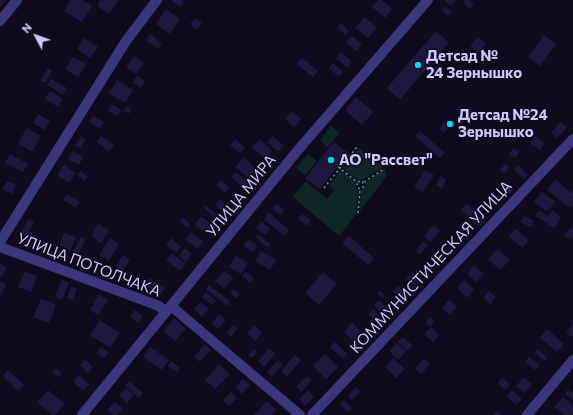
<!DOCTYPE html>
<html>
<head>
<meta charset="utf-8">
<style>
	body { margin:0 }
	#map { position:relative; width:573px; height:415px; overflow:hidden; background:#0f0b1d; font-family:Commissioner,sans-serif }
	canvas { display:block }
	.north { position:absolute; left:16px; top:16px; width:40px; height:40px; -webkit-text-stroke:3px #0f0b1d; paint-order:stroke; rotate:311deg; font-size:11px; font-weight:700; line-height:16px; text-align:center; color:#cfc7ff }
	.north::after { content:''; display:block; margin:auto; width:14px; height:18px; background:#cfc7ff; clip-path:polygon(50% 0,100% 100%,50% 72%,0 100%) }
</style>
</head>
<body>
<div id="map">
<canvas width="573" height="415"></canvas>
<div class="north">N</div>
</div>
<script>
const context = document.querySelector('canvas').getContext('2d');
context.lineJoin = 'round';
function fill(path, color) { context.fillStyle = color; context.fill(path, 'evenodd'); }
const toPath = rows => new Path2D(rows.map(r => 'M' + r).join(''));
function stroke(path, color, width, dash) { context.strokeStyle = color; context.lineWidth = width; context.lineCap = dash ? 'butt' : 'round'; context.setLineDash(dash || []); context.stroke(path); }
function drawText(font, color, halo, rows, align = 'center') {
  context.font = font + ' Commissioner,sans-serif'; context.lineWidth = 3; context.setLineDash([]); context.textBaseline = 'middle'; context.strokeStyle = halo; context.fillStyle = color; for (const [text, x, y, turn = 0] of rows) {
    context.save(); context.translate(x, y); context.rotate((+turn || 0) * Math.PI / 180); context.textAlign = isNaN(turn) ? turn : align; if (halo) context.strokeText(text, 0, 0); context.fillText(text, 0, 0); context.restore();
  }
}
const green = toPath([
	[331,126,339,133,328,147,320,140],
	[359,148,383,167,364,179,357,180,343,168],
	[308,154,317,161,305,175,296,168],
	[385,169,386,177,359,212,361,190,366,186,365,183],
	[341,171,355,182,356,188,358,190,356,214,339,236,293,197,306,181,327,199,334,190,329,185]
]);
const building = toPath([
	[0,0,6,0,0,7],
	[71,0,82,0,92,6,82,22,64,11],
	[100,0,119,0,109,14,97,6],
	[173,0,181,0,184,2,180,7,172,1],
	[378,0,382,0,392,9,385,18,372,7],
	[444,0,454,0,456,1,451,6],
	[466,0,469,0,474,4,470,9,463,3],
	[445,7,451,12,448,16,442,10],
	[166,9,180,19,170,34,156,24],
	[364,17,377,27,368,38,355,28],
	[195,18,202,23,197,30,190,24],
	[341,23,349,31,346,35,337,28],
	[436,31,449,42,400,100,387,88],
	[150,34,162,44,158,49,146,40],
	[544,35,556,44,540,66,528,57],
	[352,36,362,44,356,51,346,43],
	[478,37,486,43,478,53,470,46],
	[84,38,98,47,90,58,77,49],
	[341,52,352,62,347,67,336,58],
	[134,56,144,63,136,74,126,67],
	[73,57,86,64,78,77,65,69],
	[302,58,318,71,313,77,297,64],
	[333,63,343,72,339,77,329,68],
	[48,68,52,71,45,83,40,80],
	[137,76,145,81,141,88,133,83],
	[51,79,67,88,63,95,47,85],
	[117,80,133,90,125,103,109,93],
	[50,91,63,99,58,107,45,99],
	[356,97,373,112,362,125,345,110],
	[112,104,121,110,117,116,108,111],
	[126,106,131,109,129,114,124,111],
	[292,111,301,119,294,128,285,119],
	[38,114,50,121,45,130,33,123],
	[93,116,104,122,100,129,89,122],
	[445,121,450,126,444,133,439,129],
	[561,122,567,127,557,138,551,133],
	[27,128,41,136,32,152,18,143],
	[420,131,445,153,440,158,415,136],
	[81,136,86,139,81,148,75,145],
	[101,136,114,145,109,152,97,142],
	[273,136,284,146,278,152,267,142],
	[535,136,545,143,540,150,530,143],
	[235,139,245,148,240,153,230,145],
	[260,139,272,151,265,159,252,147],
	[334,142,348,153,320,189,305,178],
	[513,148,519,151,516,158,509,155],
	[73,151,83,157,79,165,68,159],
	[10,154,28,164,23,172,5,163],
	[244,157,257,170,249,179,235,167],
	[505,164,509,167,505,173,500,170],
	[64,165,76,173,69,183,57,175],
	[518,165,528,175,524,179,514,170],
	[425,170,434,175,423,192,414,187],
	[81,171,88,177,84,181,77,175],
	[236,172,249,183,244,189,231,177],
	[440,176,446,180,442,189,436,185],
	[555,179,573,194,573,204,570,208,547,190],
	[221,180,229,188,225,193,216,185],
	[7,181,16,185,12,194,2,189],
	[505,181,514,189,510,194,501,187],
	[542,192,555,202,547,212,534,202],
	[67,194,80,202,76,208,63,200],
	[220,199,229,207,224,213,215,205],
	[277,203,284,210,280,215,272,208],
	[467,204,485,221,479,227,461,210],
	[205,205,216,214,214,217,203,207],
	[539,210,548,216,552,210,561,217,554,228,535,216],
	[269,213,289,230,284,236,264,219],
	[303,214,311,221,307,226,298,219],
	[201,216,215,227,208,235,195,225],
	[524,216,534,221,531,227,520,222],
	[184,218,190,224,187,227,180,221],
	[28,219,34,222,27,236,21,233],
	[261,221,270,229,265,235,256,228],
	[98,224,109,230,101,243,91,236],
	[434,225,440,231,430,242,424,236],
	[572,227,573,228,573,237,570,240,564,235],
	[515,229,529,240,523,248,509,237],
	[191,232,203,242,198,249,185,239],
	[64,233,76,237,71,250,60,245],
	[258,234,271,245,268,248,255,237],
	[349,236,374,258,368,265,342,243],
	[81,237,86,239,78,254,73,251],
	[110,238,119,244,109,261,99,255],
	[171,238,181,247,176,253,166,245],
	[248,239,257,245,253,252,243,246],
	[423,241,428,245,420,255,416,251],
	[185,248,192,254,186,262,179,256],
	[498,249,510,260,500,270,488,259],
	[261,251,276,260,270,270,255,261],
	[172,253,186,264,180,271,166,260],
	[123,255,130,260,121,274,114,269],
	[236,256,248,263,241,274,229,267],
	[0,263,7,269,0,277],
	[474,265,484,274,476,282,467,274],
	[25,271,37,276,31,292,18,287],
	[224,271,233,278,224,289,215,281],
	[246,272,254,278,251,283,242,276],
	[323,272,337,284,319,305,305,293],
	[412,272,420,279,414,286,406,278],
	[149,278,165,288,160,295,144,285],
	[62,280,69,283,62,300,55,297],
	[464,280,474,289,467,298,457,288],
	[0,282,6,284,1,295,0,295],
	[209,285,231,302,227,306,206,289],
	[398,286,406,293,400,299,392,291],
	[71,287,77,289,73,300,67,298],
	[234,289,240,294,236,298,230,293],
	[379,290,385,295,382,298,377,293],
	[489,291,496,297,490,304,483,298],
	[206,292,216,301,212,305,202,297],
	[99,294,108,300,98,315,90,310],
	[41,299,56,305,49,323,33,317],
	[379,300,389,310,384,315,374,305],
	[449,300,457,307,450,315,442,308],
	[200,302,209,309,202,317,194,309],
	[373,309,382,319,378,323,368,314],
	[135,310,143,316,139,323,130,317],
	[219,314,226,320,218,329,212,323],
	[430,317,434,322,430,327,425,322],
	[174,318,186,329,175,341,163,331],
	[100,320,120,333,110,348,90,335],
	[352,323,365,335,356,344,344,332],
	[573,324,573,336,571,337,566,333],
	[233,325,237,329,231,337,227,333],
	[254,325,262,333,255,341,247,333],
	[431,327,439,335,433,342,424,334],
	[547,329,564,344,557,352,540,338],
	[403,337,413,346,407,351,398,342],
	[335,342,347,354,343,359,330,347],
	[397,343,406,351,398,360,389,351],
	[205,344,211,350,200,362,194,357],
	[101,347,109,352,104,358,96,353],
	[150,347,169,360,162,370,143,357],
	[254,349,257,352,252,358,248,355],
	[269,349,275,354,264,367,258,361],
	[538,349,547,357,545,361,535,353],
	[325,354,338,367,326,379,313,366],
	[295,355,301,360,287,377,281,371],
	[529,357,539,365,535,370,525,362],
	[393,358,405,369,396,378,385,367],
	[424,358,430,364,421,374,415,368],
	[85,359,93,367,88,373,80,365],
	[278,360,283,364,272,377,267,372],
	[171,361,180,368,177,372,168,366],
	[219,365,230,374,215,389,205,380],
	[56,368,62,373,59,377,53,373],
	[8,370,24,385,18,391,3,376],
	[79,375,89,384,83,391,73,382],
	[307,376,312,380,301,392,296,387],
	[524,377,532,384,525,393,516,386],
	[502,378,510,385,506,390,498,383],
	[243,379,250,385,242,394,235,387],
	[129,381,143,393,139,398,125,385],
	[356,387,361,391,352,400,348,396],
	[126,388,134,395,127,403,119,395],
	[568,389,573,393,573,400,565,394],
	[48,390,65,404,55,415,52,415,37,402],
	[308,390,314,397,305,406,299,399],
	[512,390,522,399,516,405,507,397],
	[231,392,237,398,229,406,223,400],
	[563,397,573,406,573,413,571,415,564,415,554,407],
	[344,400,352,408,348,412,340,404],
	[267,401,277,410,272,415,254,415],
	[115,402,123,409,117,415,113,415,107,410],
	[497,411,502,415,493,415]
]);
const path = toPath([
	[338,167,357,182,362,181,364,186,361,189,358,188,357,186,357,182],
	[364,182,384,169],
	[324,188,357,147],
	[358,213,360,189]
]);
const minor = toPath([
	[0,21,17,0],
	[0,242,126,41,157,0],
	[0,247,159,306,166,312],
	[171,306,300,415],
	[82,415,298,150,428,0],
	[312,415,573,139],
	[527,415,573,360]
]);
const markers = [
	[418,65,4,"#00d5f2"],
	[450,124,4,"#00d5f2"],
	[331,160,4,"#00d5f2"]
];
const poiNames = [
	["Детсад №",426,56],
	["24 Зернышко",426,73],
	["Детсад №24",458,115],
	["Зернышко",458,132],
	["АО \"Рассвет\"",339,160]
];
const streetNames = [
	["УЛИЦА МИРА",241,196,-51],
	["УЛИЦА ПОТОЛЧАКА",89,265,21],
	["КОММУНИСТИЧЕСКАЯ УЛИЦА",431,267,-47]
];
fill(green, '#0e2726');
fill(building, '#20173e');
stroke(path, '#2caea9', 1.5, [2, 3]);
stroke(minor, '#3a367c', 10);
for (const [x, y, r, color] of markers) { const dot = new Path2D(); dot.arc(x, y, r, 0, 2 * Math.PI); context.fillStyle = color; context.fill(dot); stroke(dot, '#0f0b1d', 1.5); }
drawText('bold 15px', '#cfc7ff', '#0f0b1d', poiNames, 'left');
drawText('15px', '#cfc7ff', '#0f0b1d', streetNames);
</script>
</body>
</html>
